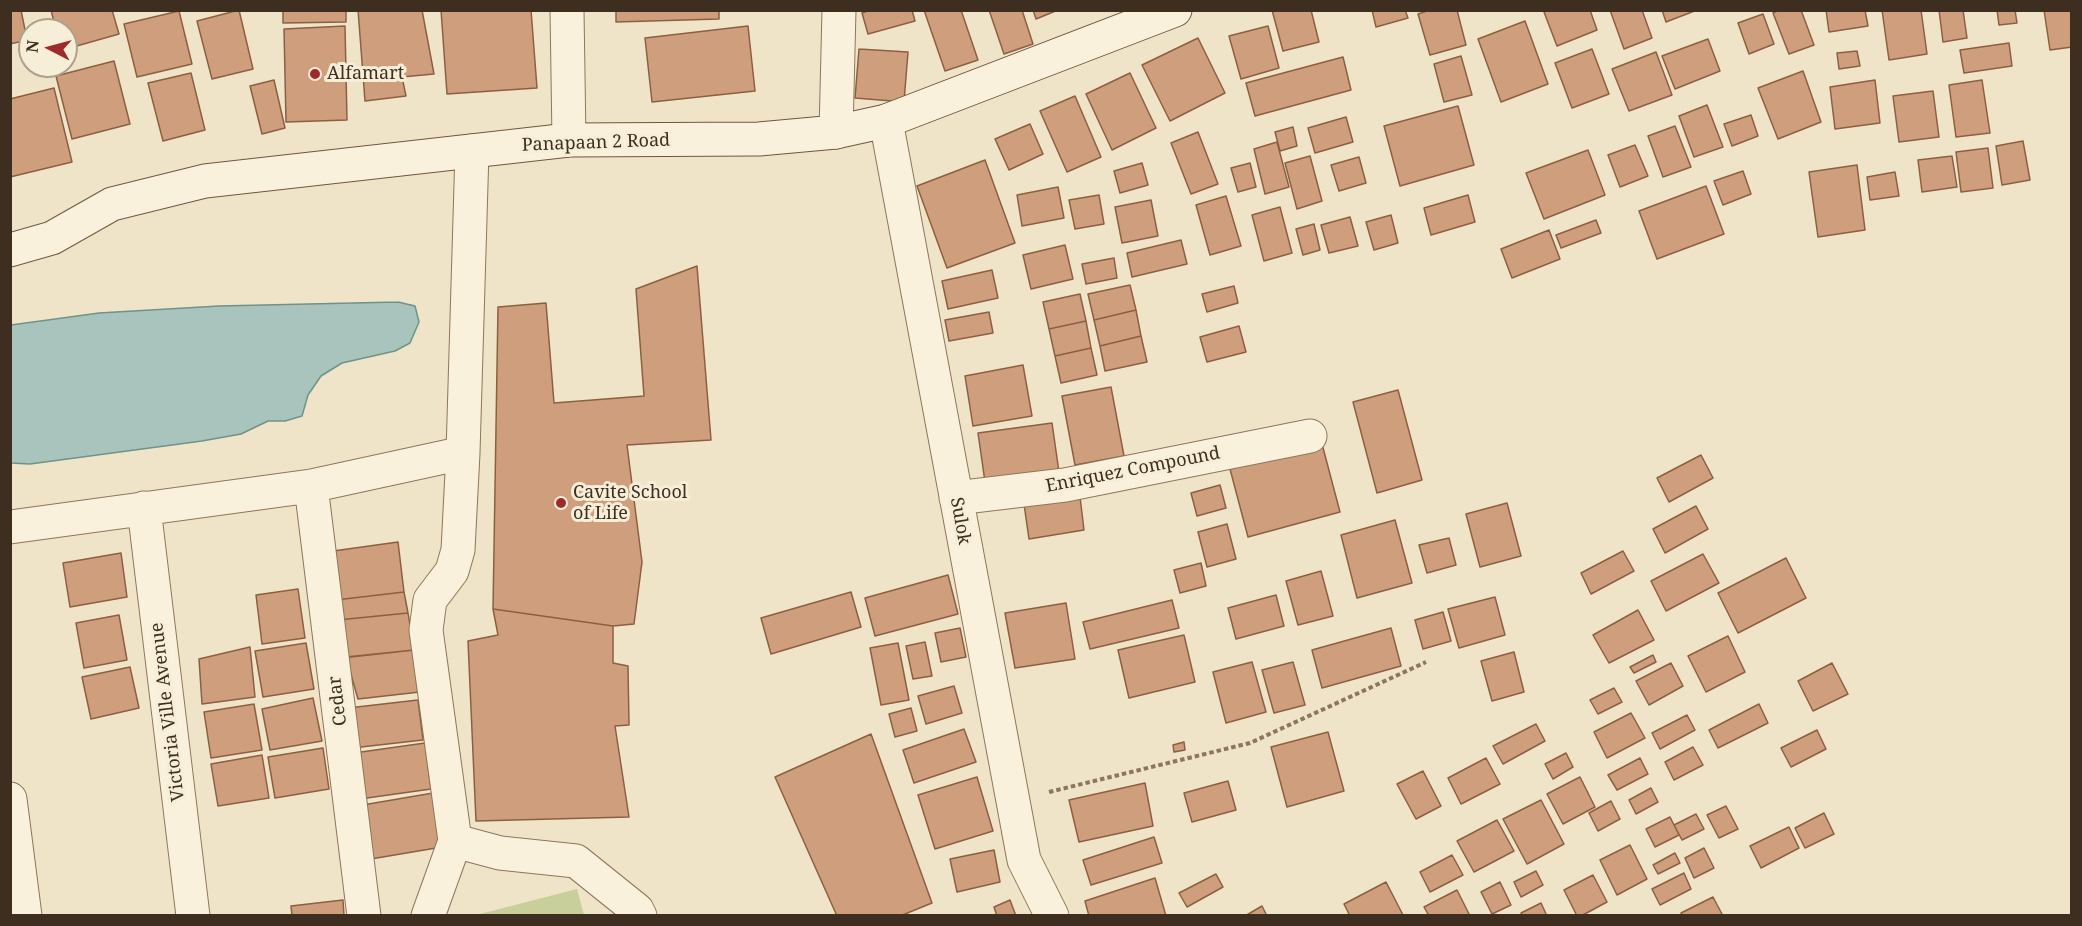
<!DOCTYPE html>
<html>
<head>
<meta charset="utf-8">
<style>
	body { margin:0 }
	#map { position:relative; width:2082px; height:926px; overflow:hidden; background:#f0e4c8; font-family:"Noto Serif",serif }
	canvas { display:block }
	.frame { position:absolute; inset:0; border:12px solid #3d2e20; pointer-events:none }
	.north { position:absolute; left:18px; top:18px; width:60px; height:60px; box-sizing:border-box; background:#f7eed8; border:2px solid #ada18e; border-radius:50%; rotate:276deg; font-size:16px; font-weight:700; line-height:24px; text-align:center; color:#3d2e20 }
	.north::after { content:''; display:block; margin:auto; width:21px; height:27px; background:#9e2a2b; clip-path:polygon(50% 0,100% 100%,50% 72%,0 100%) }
</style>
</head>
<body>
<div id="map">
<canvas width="2082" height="926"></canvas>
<div class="frame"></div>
<div class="north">N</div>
</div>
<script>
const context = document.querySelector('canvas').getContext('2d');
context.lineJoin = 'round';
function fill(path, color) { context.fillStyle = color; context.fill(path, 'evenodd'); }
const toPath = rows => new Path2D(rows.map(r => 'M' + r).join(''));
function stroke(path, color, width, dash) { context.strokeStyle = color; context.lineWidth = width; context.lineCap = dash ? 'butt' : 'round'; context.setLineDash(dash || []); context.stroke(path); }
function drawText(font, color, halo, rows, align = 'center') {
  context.font = font + ' "Noto Serif",serif'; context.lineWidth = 6; context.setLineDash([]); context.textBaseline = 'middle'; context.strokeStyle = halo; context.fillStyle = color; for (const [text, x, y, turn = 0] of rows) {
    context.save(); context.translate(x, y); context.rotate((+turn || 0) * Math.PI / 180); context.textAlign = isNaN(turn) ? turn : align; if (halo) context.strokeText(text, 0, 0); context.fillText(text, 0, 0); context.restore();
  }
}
const green = toPath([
	[577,889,584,915,476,915]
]);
const water = toPath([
	[398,302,415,306,419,322,410,343,395,351,342,363,321,376,308,395,302,416,285,421,268,421,241,434,202,441,30,464,11,463,11,325,99,313,219,306,398,302]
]);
const building = toPath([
	[10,10,21,10,27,40,10,44,10,10],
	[51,10,112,10,119,34,66,49,66,30,56,30,51,10],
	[239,10,253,69,212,79,197,21,239,10],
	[283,10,346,10,346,22,283,23,283,10],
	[358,10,422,10,434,74,402,77,406,96,365,101,358,10],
	[441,10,531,10,537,88,447,94,441,10],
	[616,10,719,10,719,19,616,22,616,10],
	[870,10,912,10,915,21,868,34,862,13,870,10],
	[924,10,961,10,978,60,945,71,924,10],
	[989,10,1022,10,1033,44,1004,54,989,10],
	[1033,10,1058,10,1036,19,1033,10],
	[1272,10,1311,10,1319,42,1283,51,1272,10],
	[1372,10,1405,10,1408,18,1376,27,1372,10],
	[1430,10,1457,10,1466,45,1430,55,1418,14,1430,10],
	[1549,10,1590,10,1597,30,1557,46,1544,12,1549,10],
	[1610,10,1642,10,1652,38,1624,49,1610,10],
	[1662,10,1697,10,1666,22,1662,10],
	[1779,10,1801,10,1814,45,1789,54,1773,13,1779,10],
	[1826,10,1865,10,1868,26,1829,32,1826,10],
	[1882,10,1921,10,1927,54,1889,60,1882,10],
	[1939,10,1963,10,1967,38,1943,42,1939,10],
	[1997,10,2015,10,2017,23,1999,25,1997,10],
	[2044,10,2072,10,2072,47,2050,50,2044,10],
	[179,11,192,64,137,77,124,24,179,11],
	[1763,14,1774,44,1749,54,1738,23,1763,14],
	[1525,21,1548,84,1501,102,1478,39,1525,21],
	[345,26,347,120,286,122,284,29,345,26],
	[748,26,755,91,652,102,645,38,748,26],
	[1268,26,1279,68,1241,79,1229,36,1268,26],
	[1198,38,1225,93,1170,121,1142,65,1198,38],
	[1708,39,1720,71,1675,89,1662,56,1708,39],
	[2009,43,2012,66,1964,73,1960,50,2009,43],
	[859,49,908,52,904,102,855,98,859,49],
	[1592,49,1609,94,1572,108,1555,63,1592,49],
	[1857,51,1860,66,1839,69,1837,53,1857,51],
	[1656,52,1672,95,1629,111,1612,69,1656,52],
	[1461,56,1472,95,1444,102,1434,64,1461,56],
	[1343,57,1351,90,1255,116,1246,83,1343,57],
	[114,61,130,124,72,139,56,76,114,61],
	[1803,71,1821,122,1778,139,1758,88,1803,71],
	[191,73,205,130,163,141,148,83,191,73],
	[1130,73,1156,128,1112,150,1086,94,1130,73],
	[274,80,285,128,262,134,250,86,274,80],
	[1875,80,1880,123,1835,129,1830,87,1875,80],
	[1982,80,1990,133,1956,137,1949,85,1982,80],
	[54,88,72,162,10,177,10,99,54,88],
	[1933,91,1939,137,1899,142,1893,96,1933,91],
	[1075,96,1101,157,1067,172,1040,111,1075,96],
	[1707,105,1723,147,1694,157,1679,116,1707,105],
	[1458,106,1474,165,1400,186,1384,126,1458,106],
	[1751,115,1758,136,1732,146,1724,124,1751,115],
	[1346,117,1353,142,1315,153,1308,128,1346,117],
	[1030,124,1043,154,1009,170,995,139,1030,124],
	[1675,126,1691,167,1663,177,1648,136,1675,126],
	[1293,127,1297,146,1280,151,1275,132,1293,127],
	[1198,132,1218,184,1191,194,1171,143,1198,132],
	[2023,141,2030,180,2002,185,1996,146,2023,141],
	[1277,142,1289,187,1265,194,1254,149,1277,142],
	[1635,145,1648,176,1620,187,1608,155,1635,145],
	[1988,148,1993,188,1961,192,1956,152,1988,148],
	[1588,150,1605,195,1544,219,1526,173,1588,150],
	[1310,156,1322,201,1297,209,1285,163,1310,156],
	[1952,156,1957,187,1922,192,1918,160,1952,156],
	[1359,157,1366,183,1339,191,1331,165,1359,157],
	[985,160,1015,243,947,268,917,186,985,160],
	[1142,163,1148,185,1120,193,1114,171,1142,163],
	[1250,163,1256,187,1238,192,1231,168,1250,163],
	[1857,165,1865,230,1818,237,1809,172,1857,165],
	[1743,171,1751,194,1723,205,1714,181,1743,171],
	[1895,172,1899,196,1870,200,1867,177,1895,172],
	[1706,186,1724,234,1657,259,1639,211,1706,186],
	[1058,187,1064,218,1022,226,1017,195,1058,187],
	[1099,195,1104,224,1075,229,1069,200,1099,195],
	[1468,195,1475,222,1431,235,1424,208,1468,195],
	[1226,196,1241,246,1210,255,1196,205,1226,196],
	[1151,200,1158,236,1122,243,1115,207,1151,200],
	[1280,207,1292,253,1264,261,1252,215,1280,207],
	[1391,215,1398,243,1374,250,1366,222,1391,215],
	[1350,217,1358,246,1329,253,1321,225,1350,217],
	[1596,220,1601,233,1561,248,1556,235,1596,220],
	[1314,224,1320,250,1303,255,1296,229,1314,224],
	[1549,230,1560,259,1512,278,1501,249,1549,230],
	[1181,240,1187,264,1132,277,1127,253,1181,240],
	[1065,245,1073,279,1031,289,1023,255,1065,245],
	[1114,258,1117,278,1086,284,1082,264,1114,258],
	[697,266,711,440,627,445,642,562,634,624,613,626,493,609,498,307,546,303,554,403,644,396,636,289,697,266],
	[992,270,998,298,948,309,942,281,992,270],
	[1130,285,1136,310,1094,320,1088,294,1130,285],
	[1234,286,1238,303,1207,312,1202,294,1234,286],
	[1080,294,1086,321,1049,329,1043,302,1080,294],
	[1136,310,1141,336,1100,346,1094,320,1136,310],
	[989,312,993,333,949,341,945,320,989,312],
	[1086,321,1091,348,1055,356,1049,329,1086,321],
	[1239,326,1246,352,1207,362,1200,337,1239,326],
	[1141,336,1147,362,1105,371,1100,346,1141,336],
	[1091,348,1097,375,1061,383,1055,356,1091,348],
	[1023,365,1032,416,973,426,965,376,1023,365],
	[1111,387,1124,456,1075,465,1062,396,1111,387],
	[1398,390,1422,480,1377,493,1353,402,1398,390],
	[1052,423,1059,472,985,482,978,433,1052,423],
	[1322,444,1340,512,1248,537,1230,469,1322,444],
	[1701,455,1713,478,1669,502,1657,478,1701,455],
	[1220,485,1226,508,1197,516,1191,493,1220,485],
	[1080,497,1084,530,1029,539,1024,504,1080,497],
	[1507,503,1521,556,1480,567,1466,514,1507,503],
	[1696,506,1708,529,1665,553,1653,529,1696,506],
	[1395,520,1412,583,1357,598,1341,535,1395,520],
	[1227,524,1236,559,1207,567,1198,532,1227,524],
	[1449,538,1456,565,1427,573,1419,545,1449,538],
	[398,542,404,592,336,600,326,552,398,542],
	[1623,551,1634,571,1591,594,1581,573,1623,551],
	[121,553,127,597,70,607,63,563,121,553],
	[1703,554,1719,583,1666,611,1651,581,1703,554],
	[1786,558,1806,598,1738,633,1718,593,1786,558],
	[1201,563,1206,586,1180,593,1174,570,1201,563],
	[1321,571,1333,616,1298,625,1286,581,1321,571],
	[948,575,958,614,875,636,865,598,948,575],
	[298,589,305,638,262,644,256,595,298,589],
	[404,592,408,613,338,620,336,600,404,592],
	[851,592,861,627,771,654,761,618,851,592],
	[1276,595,1284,626,1236,639,1228,608,1276,595],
	[1495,597,1505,635,1459,648,1448,609,1495,597],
	[1172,600,1179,628,1090,649,1083,622,1172,600],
	[1066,603,1075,659,1015,668,1005,613,1066,603],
	[493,609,613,626,613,663,628,666,629,725,615,726,629,817,476,821,468,641,498,635,493,609],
	[1638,610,1654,640,1609,663,1593,635,1638,610],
	[1443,612,1451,641,1423,649,1415,620,1443,612],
	[408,613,414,650,342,658,338,620,408,613],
	[119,615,127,660,84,668,76,623,119,615],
	[960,628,966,657,941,662,935,633,960,628],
	[1391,628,1401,666,1322,688,1312,650,1391,628],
	[1184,635,1195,682,1129,698,1118,650,1184,635],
	[1728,636,1745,672,1706,692,1688,656,1728,636],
	[925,642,932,676,913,679,906,646,925,642],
	[306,643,314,689,263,697,255,651,306,643],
	[898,643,909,700,881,705,870,648,898,643],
	[250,647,255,697,202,704,199,659,250,647],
	[414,650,420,692,358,699,346,657,414,650],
	[1514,652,1524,692,1492,701,1481,661,1514,652],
	[1653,655,1656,662,1634,673,1630,667,1653,655],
	[1252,662,1266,712,1226,723,1213,672,1252,662],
	[1293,662,1305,705,1274,713,1262,670,1293,662],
	[1671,663,1683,686,1649,705,1636,681,1671,663],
	[1832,663,1848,694,1813,711,1798,681,1832,663],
	[130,667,139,708,91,719,82,677,130,667],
	[954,686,962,713,926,724,918,696,954,686],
	[1614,688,1622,702,1598,714,1590,700,1614,688],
	[313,698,322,741,270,750,262,709,313,698],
	[418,700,423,740,352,748,348,708,418,700],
	[254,704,262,750,211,758,204,712,254,704],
	[1759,704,1768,723,1718,748,1709,730,1759,704],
	[911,708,917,731,895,737,889,714,911,708],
	[1631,713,1645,738,1607,758,1594,732,1631,713],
	[1687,715,1695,730,1660,749,1652,733,1687,715],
	[1536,724,1545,741,1503,764,1493,746,1536,724],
	[964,729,976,762,914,783,903,750,964,729],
	[1817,730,1826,749,1791,767,1781,748,1817,730],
	[1328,732,1344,791,1287,807,1271,747,1328,732],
	[871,734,932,903,900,916,837,916,775,777,871,734],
	[1184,742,1185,750,1174,752,1173,745,1184,742],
	[425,743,431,789,360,799,354,753,425,743],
	[1693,747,1703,765,1674,780,1665,762,1693,747],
	[323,748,329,789,275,798,268,757,323,748],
	[1566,753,1573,767,1553,779,1545,764,1566,753],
	[262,755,269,798,218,806,211,764,262,755],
	[1486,758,1500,784,1461,804,1448,778,1486,758],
	[1640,758,1648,774,1617,790,1608,775,1640,758],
	[1423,771,1441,806,1416,819,1397,784,1423,771],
	[977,777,993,831,935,849,918,795,977,777],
	[1580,777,1595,807,1563,824,1547,794,1580,777],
	[1228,781,1236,810,1192,822,1184,793,1228,781],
	[1145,783,1153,826,1079,842,1069,800,1145,783],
	[1651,788,1658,802,1636,814,1629,800,1651,788],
	[433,793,442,847,365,860,357,806,433,793],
	[1541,800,1564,844,1527,864,1503,819,1541,800],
	[1611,801,1620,819,1598,831,1589,813,1611,801],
	[1726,806,1738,829,1719,838,1707,815,1726,806],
	[1824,813,1834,834,1805,848,1795,828,1824,813],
	[1696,814,1704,829,1682,840,1674,825,1696,814],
	[1670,817,1679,835,1655,847,1646,829,1670,817],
	[1497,820,1514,851,1474,872,1457,841,1497,820],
	[1789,827,1799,848,1761,868,1750,846,1789,827],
	[1154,837,1162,863,1091,885,1083,860,1154,837],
	[1630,845,1647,879,1617,895,1600,860,1630,845],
	[1704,848,1714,868,1694,878,1685,858,1704,848],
	[994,850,1000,882,957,892,950,859,994,850],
	[1675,853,1680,863,1658,874,1653,865,1675,853],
	[1452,855,1463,875,1430,892,1420,872,1452,855],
	[1536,871,1543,885,1521,897,1514,882,1536,871],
	[1684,873,1691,889,1660,905,1652,889,1684,873],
	[1216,874,1223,887,1187,907,1179,893,1216,874],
	[1593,875,1607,902,1581,916,1577,916,1564,890,1593,875],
	[1155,878,1166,916,1089,916,1085,901,1155,878],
	[1386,882,1403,915,1350,916,1344,904,1386,882],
	[1500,882,1511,905,1492,914,1481,892,1500,882],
	[1457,890,1470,916,1429,916,1424,907,1457,890],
	[1713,897,1723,916,1682,916,1681,913,1713,897],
	[343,900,344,916,292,916,291,906,343,900],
	[1010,900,1016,916,997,916,994,907,1010,900],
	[1541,903,1547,916,1523,916,1521,913,1541,903],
	[1262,906,1267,916,1245,916,1262,906]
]);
const path = toPath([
	[1049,792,1250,743,1426,662]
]);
const street = toPath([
	[567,10,569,140],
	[886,121,1024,860,1052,916],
	[836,132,839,10],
	[311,486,364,916],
	[956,498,1065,485,1310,436],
	[144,508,193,916],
	[10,527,311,486,463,453,472,151],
	[10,799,25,916],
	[455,841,500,853,576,861,637,910,640,916],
	[428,916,455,841,426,630,430,600,452,571,458,550,463,453]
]);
const secondary = toPath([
	[10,250,52,238,112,204,205,181,569,140,759,139,836,132,886,121,1175,10]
]);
const markers = [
	[315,74,6,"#9e2a2b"],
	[561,503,6,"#9e2a2b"]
];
const poiNames = [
	["Alfamart",327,74],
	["Cavite School",573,493],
	["of Life",573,514]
];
const streetNames = [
	["Panapaan 2 Road",596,143,-2],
	["Enriquez Compound",1133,470,-11],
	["Sulok",960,521,80],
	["Cedar",338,701,-97],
	["Victoria Ville Avenue",168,712,-97]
];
fill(green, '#c9cf9b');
fill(water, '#a9c4bc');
stroke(water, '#6f938a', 1.5);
fill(building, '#cf9f7d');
stroke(building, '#8d5f41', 1.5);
stroke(street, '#8d765c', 35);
stroke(secondary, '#6f573f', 35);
stroke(path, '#8d765c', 4, [4.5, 3]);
stroke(street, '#faf1dc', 33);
stroke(secondary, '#faf1dc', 33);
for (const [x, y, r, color] of markers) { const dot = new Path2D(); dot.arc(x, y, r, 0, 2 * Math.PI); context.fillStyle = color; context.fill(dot); stroke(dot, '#f7eed8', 2); }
drawText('18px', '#3d2e20', '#f7eed8', poiNames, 'left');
drawText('18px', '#3d2e20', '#f7eed8', streetNames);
</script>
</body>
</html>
